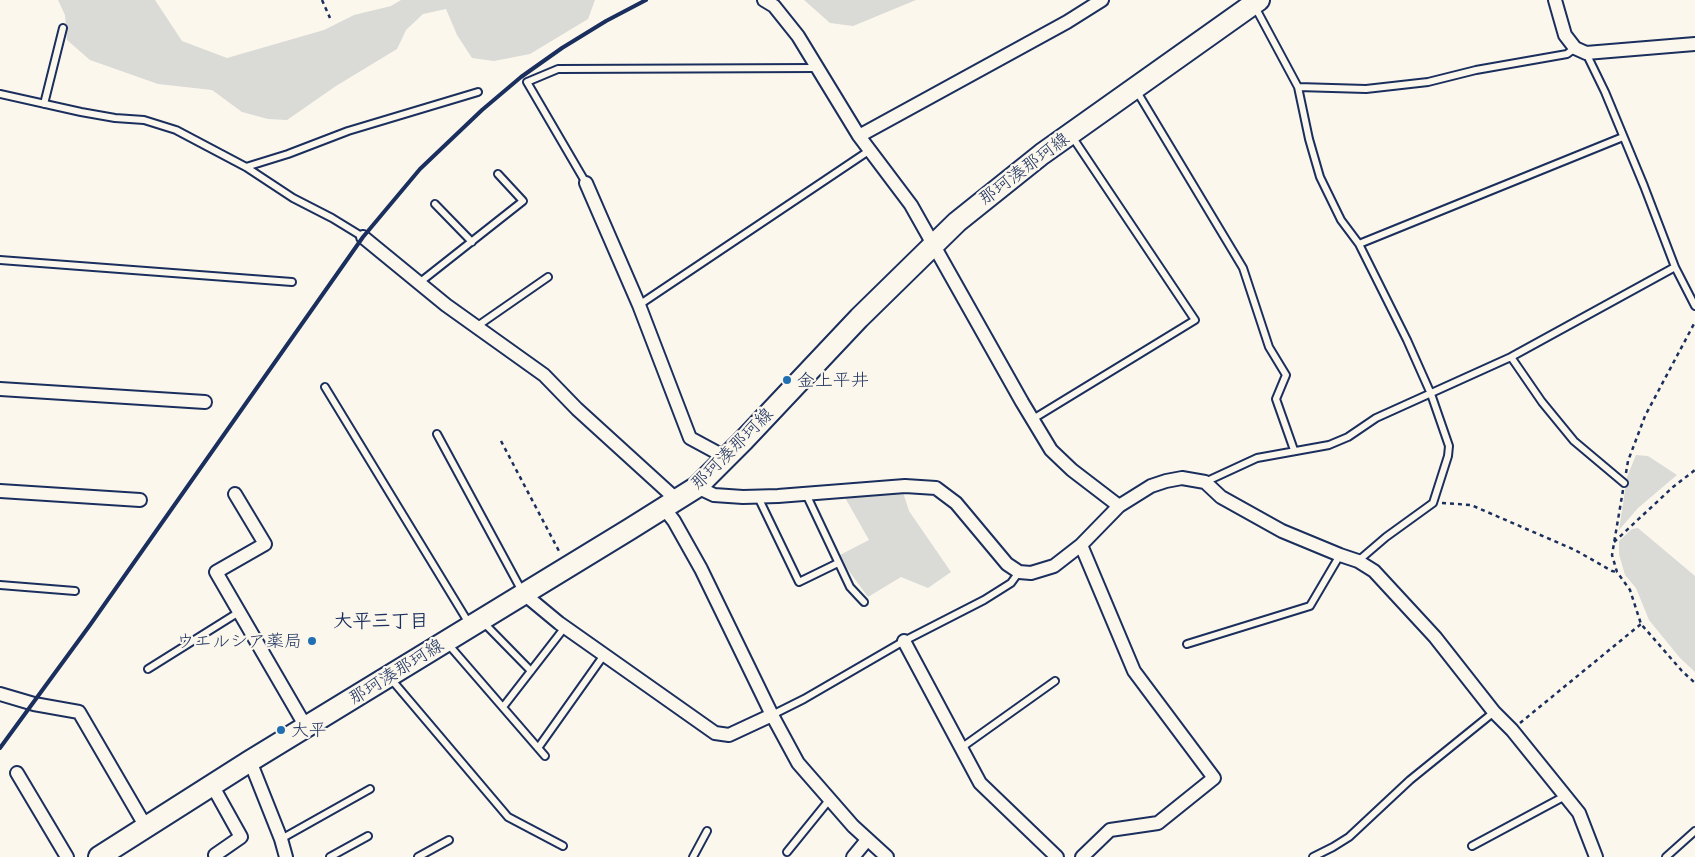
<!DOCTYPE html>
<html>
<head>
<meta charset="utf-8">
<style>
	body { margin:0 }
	canvas { display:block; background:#fbf7ec }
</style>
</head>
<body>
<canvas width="1695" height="857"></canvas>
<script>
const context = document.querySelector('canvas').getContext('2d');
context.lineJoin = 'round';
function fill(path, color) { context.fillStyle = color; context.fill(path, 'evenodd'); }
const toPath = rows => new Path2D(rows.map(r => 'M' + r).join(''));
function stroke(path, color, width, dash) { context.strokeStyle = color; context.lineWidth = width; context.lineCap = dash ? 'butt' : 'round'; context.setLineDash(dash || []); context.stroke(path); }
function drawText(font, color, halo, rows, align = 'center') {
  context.font = font + ' Mali,"Klee One",sans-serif'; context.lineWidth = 4.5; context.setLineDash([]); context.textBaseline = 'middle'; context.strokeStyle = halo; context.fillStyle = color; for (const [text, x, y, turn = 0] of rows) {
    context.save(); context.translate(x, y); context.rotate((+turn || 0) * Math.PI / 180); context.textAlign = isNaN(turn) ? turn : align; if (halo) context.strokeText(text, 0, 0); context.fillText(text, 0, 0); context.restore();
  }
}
const green = toPath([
	[58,0,155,0,182,41,227,58,324,30,354,15,391,6,401,0,595,0,588,19,530,54,494,61,472,58,457,35,446,9,423,14,406,30,397,49,336,86,287,120,268,119,242,112,212,90,158,84,90,60,67,40,65,15],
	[804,0,916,0,853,26,830,23],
	[1636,455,1648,456,1677,475,1638,508,1619,530,1627,477],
	[902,489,909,511,951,572,928,588,901,577,868,597,838,556,869,540,843,494],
	[1638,528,1695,576,1695,672,1680,658,1649,620,1636,588,1625,575,1619,554,1619,541,1632,529]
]);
const path = toPath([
	[322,0,330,18],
	[501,441,560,553],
	[1626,473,1628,461,1645,416,1695,322],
	[1623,490,1612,555,1617,572,1630,590,1641,624,1682,671,1695,683],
	[1442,503,1471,505,1575,550,1612,571,1617,572],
	[1614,542,1673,487,1695,470],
	[1520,723,1641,624]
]);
const service = toPath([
	[1254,5,1298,87,1309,139,1320,177,1341,220,1359,244,1407,340,1431,394,1449,446,1448,456,1433,503,1386,537,1358,561],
	[1586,53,1605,92,1644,186,1675,267,1695,306],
	[1298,87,1366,89,1428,82,1476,70,1567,54,1575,48],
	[1136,90,1243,268,1269,347,1286,375,1276,399,1294,450],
	[0,94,81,112,115,118,144,120,176,130,246,167,293,198,332,218,363,237],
	[44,104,63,28],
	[246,167,288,154,348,131,478,92],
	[586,183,527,82,558,69,816,68],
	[435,204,472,242],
	[1359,244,1623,137],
	[0,260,292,282],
	[419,283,523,201,498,174],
	[639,305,870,150],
	[476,327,548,277],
	[1511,357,1542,402,1574,441,1624,483],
	[325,387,470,625],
	[1033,419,1195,320,1071,135],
	[437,434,523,593],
	[1205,482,1257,458,1329,445,1348,437,1376,418,1511,357,1675,267],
	[806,494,850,587,864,602],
	[758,497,799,582,838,563],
	[0,585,75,591],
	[483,622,531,671],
	[448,644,545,756],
	[1187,644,1310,606,1340,555],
	[148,669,239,612],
	[391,679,508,817,563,846],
	[503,707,565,627],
	[772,715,804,699,904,641,984,600,1011,583,1019,572],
	[538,748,604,655],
	[961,748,1055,681],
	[281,839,370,789],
	[1472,846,1565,796],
	[787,852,830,799],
	[330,857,368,836],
	[418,857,449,840],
	[693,857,707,831],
	[1313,857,1333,847,1349,837,1410,780,1494,712],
	[1666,857,1695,831]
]);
const minor = toPath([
	[764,0,774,6,798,36,859,136,911,205,1022,402,1051,450,1072,470,1119,506],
	[1555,0,1565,35,1575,48,1586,53,1695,44],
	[859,136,1067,22,1102,0],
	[586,183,639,305,690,438,727,458],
	[363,237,446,305,544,375,577,409,677,500],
	[0,389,205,402],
	[697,487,714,495,743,497,778,496,905,486,936,488,956,503,1007,564,1019,572,1031,573,1054,566,1081,545,1119,506,1151,486,1166,481,1182,478,1205,482,1221,497,1282,531,1340,555,1358,561,1374,571,1435,637,1494,712,1512,730,1579,813,1596,857],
	[0,491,140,500],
	[235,494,265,544,216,572,306,727],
	[664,508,674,521,701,569,772,715,798,763,853,826,887,857],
	[1081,545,1134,671,1214,778,1158,823,1110,830,1082,857],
	[524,594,559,623,715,733,729,735,772,715],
	[904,641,980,783,1057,857],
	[0,694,34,704,79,712,146,827],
	[250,761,281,839,286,857],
	[17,773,67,857],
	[212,785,241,837,215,855],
	[853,857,867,840]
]);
const primary = toPath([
	[99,857,250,761,630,529,697,487,744,440,859,318,957,222,1042,154,1259,0]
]);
const rail = toPath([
	[0,748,90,625,363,237,420,169,482,110,521,77,562,48,606,21,646,0]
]);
const markers = [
	[787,380,5,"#1f6fb2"],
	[312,641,5,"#1f6fb2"],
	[281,730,5,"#1f6fb2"]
];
const streetNames = [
	["那珂湊那珂線",1024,169,-37],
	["那珂湊那珂線",732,449,-45],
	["那珂湊那珂線",396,672,-32]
];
const poiNames = [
	["金上平井",797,380],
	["ウエルシア薬局",302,641,"right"],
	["大平",291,730]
];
const neighbourhoodNames = [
	["大平三丁目",381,621]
];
fill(green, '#dadad7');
stroke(service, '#1b2f5e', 10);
stroke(minor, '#1b2f5e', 16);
stroke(primary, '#1b2f5e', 24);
stroke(path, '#1b2f5e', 2.5, [4, 4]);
stroke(service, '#fbf7ec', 6);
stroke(minor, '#fbf7ec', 12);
stroke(primary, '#fbf7ec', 20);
stroke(rail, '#1b2f5e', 4);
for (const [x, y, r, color] of markers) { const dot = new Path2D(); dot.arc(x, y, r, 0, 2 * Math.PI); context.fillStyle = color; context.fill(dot); stroke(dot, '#fbf7ec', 2); }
drawText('18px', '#1b2f5e', '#fbf7ec', streetNames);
drawText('18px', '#1b2f5e', '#fbf7ec', poiNames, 'left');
drawText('bold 19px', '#1b2f5e', '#fbf7ec', neighbourhoodNames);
</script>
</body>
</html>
